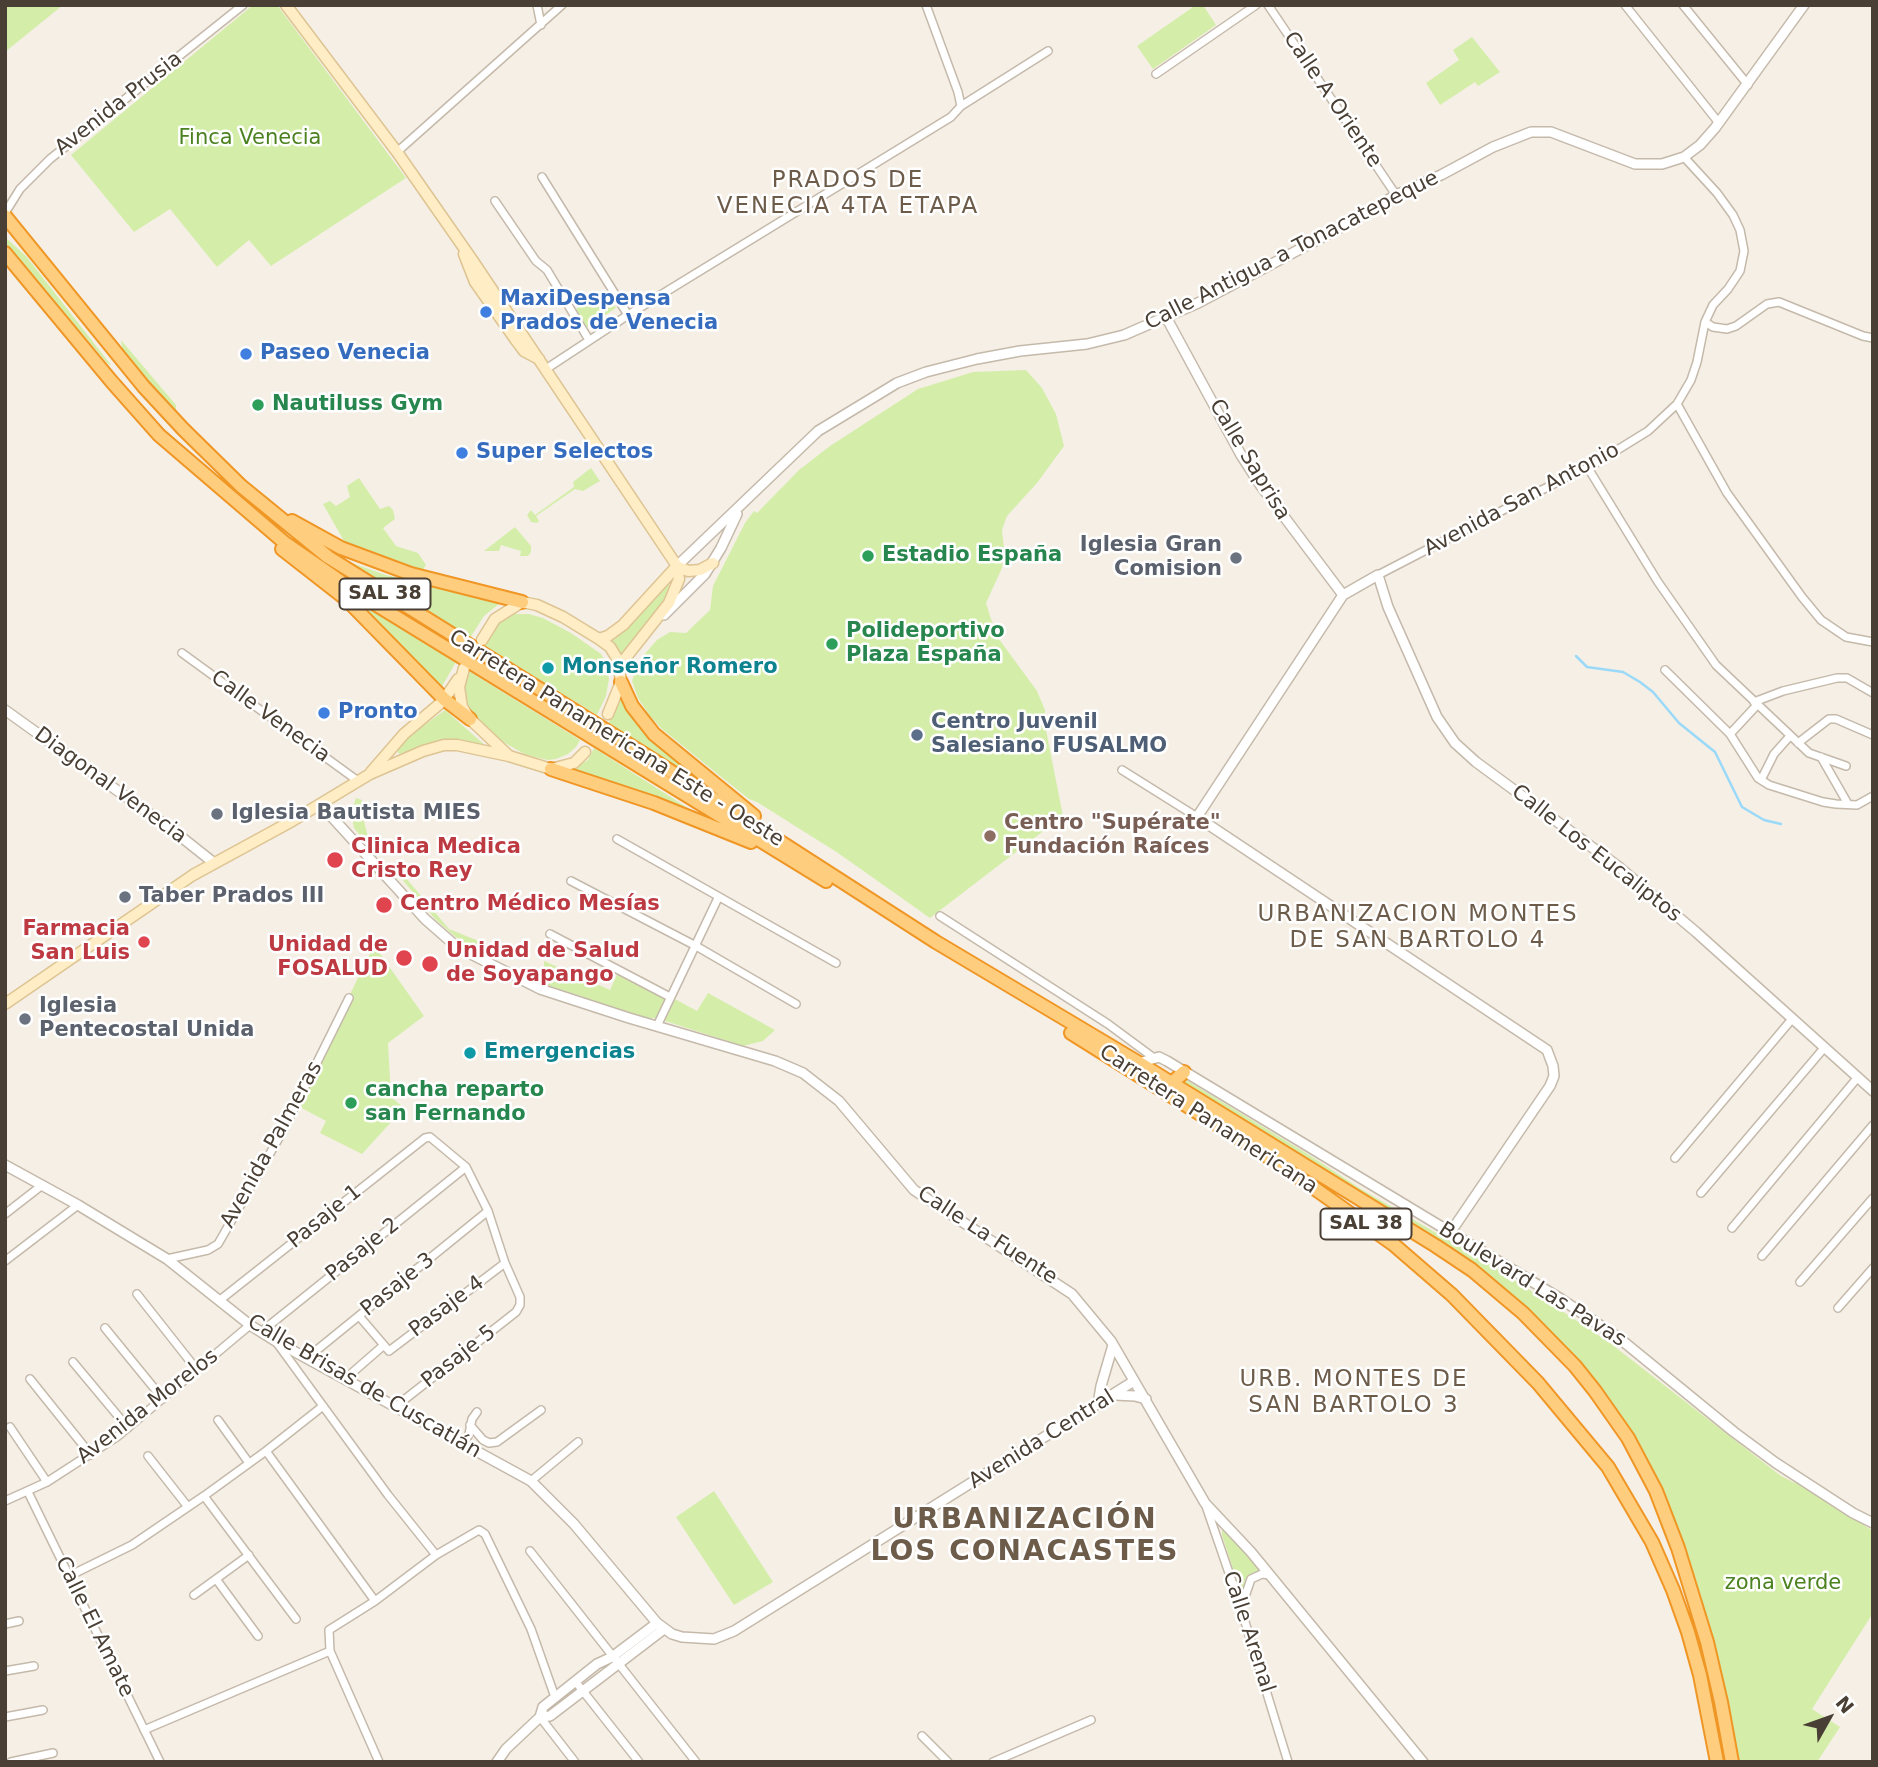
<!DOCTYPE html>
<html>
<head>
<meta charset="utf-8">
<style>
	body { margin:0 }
	#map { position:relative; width:1878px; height:1767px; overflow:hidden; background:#f5efe6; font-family:"DejaVu Sans",sans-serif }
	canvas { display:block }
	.frame { position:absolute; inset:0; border:7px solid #493f34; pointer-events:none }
	.north { position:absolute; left:1794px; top:1683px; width:70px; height:70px; -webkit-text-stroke:5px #fff; paint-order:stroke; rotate:50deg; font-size:19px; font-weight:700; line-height:28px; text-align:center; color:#493f34 }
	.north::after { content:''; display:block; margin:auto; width:24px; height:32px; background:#493f34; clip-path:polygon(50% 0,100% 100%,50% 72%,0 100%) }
</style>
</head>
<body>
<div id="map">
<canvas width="1878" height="1767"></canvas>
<div class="frame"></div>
<div class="north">N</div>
</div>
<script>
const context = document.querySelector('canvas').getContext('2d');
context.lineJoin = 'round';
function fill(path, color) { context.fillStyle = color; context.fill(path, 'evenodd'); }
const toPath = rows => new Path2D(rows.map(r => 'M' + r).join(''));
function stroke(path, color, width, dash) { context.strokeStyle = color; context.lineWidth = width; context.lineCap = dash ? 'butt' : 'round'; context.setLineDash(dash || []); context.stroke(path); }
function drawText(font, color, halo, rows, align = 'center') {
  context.font = font + ' "DejaVu Sans",sans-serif'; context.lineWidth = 5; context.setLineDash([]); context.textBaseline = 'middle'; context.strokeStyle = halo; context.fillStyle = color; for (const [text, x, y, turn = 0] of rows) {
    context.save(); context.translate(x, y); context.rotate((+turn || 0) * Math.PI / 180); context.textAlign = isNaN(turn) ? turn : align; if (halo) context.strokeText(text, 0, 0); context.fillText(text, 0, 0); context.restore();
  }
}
const green = toPath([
	[5,5,63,5,5,52],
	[253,5,277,5,406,178,271,266,249,240,217,267,170,209,134,232,71,155],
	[1196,5,1203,5,1216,25,1153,69,1137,46],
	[1472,37,1500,72,1478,86,1475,82,1440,105,1426,83,1459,60,1453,50],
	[5,237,26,256,111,365,108,364,5,243],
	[606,290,616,308,587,327,576,309],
	[121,340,176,405,176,415,123,352],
	[1026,370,1042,388,1056,414,1064,446,1037,483,1007,516,1002,530,1004,548,1002,568,986,603,996,635,1037,691,1045,710,1045,725,1063,816,930,918,838,853,757,802,749,799,720,776,662,729,650,716,638,698,632,681,637,663,657,640,670,632,686,633,710,610,713,586,745,523,754,511,757,513,799,470,830,446,918,389,973,372],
	[591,468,600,481,583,491,575,489,536,516,539,521,537,523,531,522,527,515,531,510,535,515,574,487,573,482],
	[359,478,380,509,389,506,393,510,395,519,383,528,396,546,418,553,426,565,422,571,348,548,323,504,330,501,336,506,350,497,347,486],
	[515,527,531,546,531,552,528,556,520,556,521,551,501,545,499,551,484,551],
	[332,556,386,575,485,598,499,604,484,616,470,638],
	[334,584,456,662,440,690],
	[668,584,672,587,667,598,620,656,608,643,617,637],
	[514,614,529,614,543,618,571,633,601,654,605,661,609,679,606,696,597,715,483,645,501,620],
	[467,670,580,740,576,747,568,754,556,759,548,760,526,755,505,743,485,727,469,709,464,682],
	[621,696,638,726,651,739,727,800,607,727],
	[445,710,486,746,444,740,426,744,405,755,398,753,397,748,407,738],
	[594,748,705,819,651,795,571,770,588,760],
	[356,798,362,800,358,819,364,821,368,837,384,850,384,855,376,855,354,828,351,813],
	[395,865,449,929,481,942,477,949,464,944,435,919,401,878,392,873],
	[374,945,424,1016,388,1043,391,1097,404,1108,362,1154,320,1133,326,1121,296,1105],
	[544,961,610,990,619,970,668,996,657,1018,646,1018,544,984],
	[708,993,775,1030,763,1041,743,1046,662,1020,673,998,697,1011],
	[1178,1075,1306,1153,1361,1189,1493,1266,1565,1313,1610,1343,1781,1476,1795,1483,1798,1482,1873,1531,1873,1613,1812,1709,1840,1727,1817,1762,1731,1762,1730,1745,1670,1522,1614,1416,1495,1288,1171,1084],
	[714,1491,773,1582,734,1605,676,1517],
	[1225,1527,1260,1570,1250,1574,1243,1589,1238,1584,1222,1535,1222,1529]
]);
const stream = toPath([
	[1576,656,1587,667,1623,672,1640,682,1653,692,1679,723,1715,752,1742,807,1764,820,1781,824]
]);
const minor = toPath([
	[537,5,541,25],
	[1268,5,1396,195],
	[1625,5,1719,123],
	[1683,5,1748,85],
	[1156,74,1256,5],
	[961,106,1048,51],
	[397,152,562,5],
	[542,177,628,315],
	[495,201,536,261,547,270,589,340],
	[5,213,20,189,50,159,243,5],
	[1705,322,1713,327,1727,329,1736,326,1767,304,1779,302,1863,336,1873,338],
	[546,369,628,315,951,117,961,106,958,92,926,5],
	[1677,404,1727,493,1802,597,1821,620,1846,637,1873,642],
	[1588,468,1658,582,1716,665,1809,753,1846,766],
	[1378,575,1565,478,1588,468,1648,431,1677,404,1691,380,1697,362,1705,322,1713,305,1728,289,1740,271,1744,251,1740,230,1733,215,1717,193,1684,157],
	[182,653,358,781],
	[1665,670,1730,734,1758,778,1769,785,1823,802,1836,804,1857,805,1873,796],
	[1754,702,1783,691,1837,678,1847,678,1873,693],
	[1730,734,1757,705],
	[1798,743,1829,719,1836,719,1873,735],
	[1821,757,1848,804],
	[1122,770,1197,817],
	[1761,780,1774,754,1790,736],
	[617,839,836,963],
	[571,881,696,946,796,1004],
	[940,916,1108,1024,1154,1058],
	[550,934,670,997],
	[657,1026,718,898],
	[1675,1158,1792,1019],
	[1701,1193,1824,1048],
	[5,1214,41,1186],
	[1732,1228,1858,1077],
	[1762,1256,1873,1125],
	[167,1259,208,1250,218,1244,284,1129,349,998],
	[5,1261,78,1205],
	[1800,1282,1873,1198],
	[137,1294,197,1370],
	[220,1300,425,1138,430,1137,466,1167,488,1211,505,1263,520,1297,520,1305,516,1312,395,1407],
	[1838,1308,1873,1268],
	[359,1316,389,1351,505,1263],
	[105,1328,163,1399],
	[261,1332,466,1167],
	[277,1343,388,1495,436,1555],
	[307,1358,488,1211],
	[73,1362,128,1428],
	[30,1379,91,1455],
	[346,1380,353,1372,384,1345],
	[218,1420,249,1463],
	[470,1425,483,1440,489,1443,497,1442,541,1410],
	[10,1427,47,1482],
	[464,1444,469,1434,472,1419,477,1412],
	[266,1451,323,1406],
	[148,1456,188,1507],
	[531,1481,578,1442],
	[28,1492,160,1762],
	[5,1501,47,1482,118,1436,250,1325],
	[1206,1506,1238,1599,1288,1762],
	[530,1551,696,1762],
	[69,1576,132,1545,204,1496],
	[216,1579,258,1636],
	[194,1595,249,1555],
	[1241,1608,1251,1579,1262,1574,1270,1575],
	[296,1619,204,1496,266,1451,375,1601],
	[5,1624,19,1621],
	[5,1671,34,1666],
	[575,1681,639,1762],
	[5,1717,43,1710],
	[540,1717,575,1762],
	[144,1730,330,1651],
	[922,1736,948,1762],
	[11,1762,53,1753],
	[379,1762,330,1651,329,1630,375,1601,436,1555,479,1530,485,1534,531,1629,555,1697],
	[993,1762,1091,1720]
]);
const tertiary = toPath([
	[1166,317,1241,455,1261,486,1343,595],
	[677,566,818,431,897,383,926,372,977,359,1020,351,1087,344,1124,335,1198,303,1353,221,1396,195,1441,175,1493,147,1531,132,1551,132,1635,164,1662,164,1684,157,1700,145,1715,128,1804,5],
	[664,615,705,574,721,548,737,514],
	[5,710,175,832,214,863],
	[320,804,425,919,457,947,540,989,629,1018,775,1061,803,1073,839,1101,914,1190,1072,1294,1111,1341,1205,1503,1251,1552,1423,1762],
	[1139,1063,1159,1057,1167,1061,1561,1299,1619,1338,1734,1432,1776,1463,1853,1513,1873,1523],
	[5,1165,78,1205,167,1259,250,1325,277,1342,531,1481,574,1524,657,1623,672,1634,682,1637,714,1639,734,1631,1134,1381],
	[1450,1233,1550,1086,1554,1076,1553,1066,1547,1050,1197,817,1343,595,1378,575,1388,607,1437,717,1455,743,1476,762,1619,867,1696,932,1873,1091],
	[1115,1395,1135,1396,1146,1399],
	[1098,1404,1101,1386,1113,1345],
	[540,1717,550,1716,664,1629],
	[497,1762,506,1749,540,1717,543,1707,597,1664,612,1657,657,1623]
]);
const secondary = toPath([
	[286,5,397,152,473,261,677,566,679,579,669,603,620,665],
	[464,254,475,282,515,339,524,351,539,359],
	[677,566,688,571,700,570,713,563],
	[599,639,608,636,623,625,677,566],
	[482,640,495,619,522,602,537,605,563,617,599,639,610,647,618,660,621,682,608,714],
	[464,668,459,687,462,707,470,719,509,756,551,769,574,763,585,752],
	[371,772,404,734,443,701,458,679],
	[5,1004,193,875,292,821,370,774,423,751,444,745,457,745,509,756]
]);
const trunk = toPath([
	[5,216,144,387,183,429,241,486,328,557,644,754,936,942,1139,1063,1436,1246,1472,1270,1523,1313,1575,1366,1595,1391,1628,1438,1656,1491,1678,1548,1707,1642,1721,1702,1732,1762],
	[5,253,112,382,159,435,285,543,357,593,826,881],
	[292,521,341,548,411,574,522,602],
	[282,549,346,599,444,699,470,719],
	[621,682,632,706,654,734,754,816],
	[551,769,654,803,751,842],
	[1071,1033,1283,1166,1393,1244,1452,1295,1538,1383,1608,1467,1652,1542,1673,1590,1688,1632,1700,1675,1717,1762],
	[1171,1084,1184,1072]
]);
const markers = [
	[486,312,7,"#3f7fe0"],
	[246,354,7,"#3f7fe0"],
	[258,405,7,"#2e9e5b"],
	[462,453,7,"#3f7fe0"],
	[868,556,7,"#2e9e5b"],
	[1236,558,7,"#6b7280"],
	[832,644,7,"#2e9e5b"],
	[548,668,7,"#0f9aa8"],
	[324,713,7,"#3f7fe0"],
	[917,735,7,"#5c6f8a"],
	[217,814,7,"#6b7280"],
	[990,836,7,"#8d6e63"],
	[335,860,9,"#e0444e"],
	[125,897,7,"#6b7280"],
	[384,905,9,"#e0444e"],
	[144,942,7,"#e0444e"],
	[404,958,9,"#e0444e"],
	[430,964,9,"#e0444e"],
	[25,1019,7,"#6b7280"],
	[470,1053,7,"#0f9aa8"],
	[351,1103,7,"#2e9e5b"]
];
const shields = [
	[385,594,91],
	[1366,1224,91]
];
const shieldNames = [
	["SAL 38",385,594],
	["SAL 38",1366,1224]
];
const streetNames = [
	["Calle A Oriente",1332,100,56],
	["Avenida Prusia",119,104,-38],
	["Calle Antigua a Tonacatepeque",1292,251,-27],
	["Calle Saprisa",1249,460,59],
	["Avenida San Antonio",1522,500,-28],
	["Calle Venecia",270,717,36],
	["Carretera Panamericana Este - Oeste",616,739,32],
	["Diagonal Venecia",110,786,36],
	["Calle Los Eucaliptos",1596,854,38],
	["Carretera Panamericana",1208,1120,33],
	["Avenida Palmeras",272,1145,-61],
	["Pasaje 1",325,1217,-39],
	["Calle La Fuente",987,1236,33],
	["Pasaje 2",363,1250,-39],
	["Pasaje 3",398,1285,-39],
	["Boulevard Las Pavas",1532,1285,32],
	["Pasaje 4",447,1307,-37],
	["Pasaje 5",459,1357,-38],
	["Calle Brisas de Cuscatlán",364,1387,30],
	["Avenida Morelos",148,1407,-38],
	["Avenida Central",1042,1440,-32],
	["Calle El Amate",94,1627,64],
	["Calle Arenal",1248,1632,72]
];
const parkNames = [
	["Finca Venecia",250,139],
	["zona verde",1783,1584]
];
const shopNames = [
	["MaxiDespensa",500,300],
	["Prados de Venecia",500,324],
	["Paseo Venecia",260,354],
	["Super Selectos",476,453],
	["Pronto",338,713]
];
const leisureNames = [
	["Nautiluss Gym",272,405],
	["Estadio España",882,556],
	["Polideportivo",846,632],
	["Plaza España",846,656],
	["cancha reparto",365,1091],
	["san Fernando",365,1115]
];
const worshipNames = [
	["Iglesia Gran",1222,546,"right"],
	["Comision",1222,570,"right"],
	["Iglesia Bautista MIES",231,814],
	["Taber Prados III",139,897],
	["Iglesia",39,1007],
	["Pentecostal Unida",39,1031]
];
const cultureNames = [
	["Monseñor Romero",562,668],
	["Emergencias",484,1053]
];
const serviceNames = [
	["Centro Juvenil",931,723],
	["Salesiano FUSALMO",931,747]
];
const educationNames = [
	["Centro \"Supérate\"",1004,824],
	["Fundación Raíces",1004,848]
];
const healthNames = [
	["Clinica Medica",351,848],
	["Cristo Rey",351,872],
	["Centro Médico Mesías",400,905],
	["Farmacia",130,930,"right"],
	["San Luis",130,954,"right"],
	["Unidad de",388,946,"right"],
	["FOSALUD",388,970,"right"],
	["Unidad de Salud",446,952],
	["de Soyapango",446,976]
];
const neighbourhoodNames = [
	["PRADOS DE",848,181],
	["VENECIA 4TA ETAPA",848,207],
	["URBANIZACION MONTES",1418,915],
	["DE SAN BARTOLO 4",1418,941],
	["URB. MONTES DE",1354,1380],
	["SAN BARTOLO 3",1354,1406]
];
const districtNames = [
	["URBANIZACIÓN",1025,1521],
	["LOS CONACASTES",1025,1553]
];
fill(green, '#d4eeaa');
stroke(stream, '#9bd9f9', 2.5);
stroke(minor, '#c5b9aa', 10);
stroke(tertiary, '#c5b9aa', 12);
stroke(secondary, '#dec492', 13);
stroke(trunk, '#ef9625', 16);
stroke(minor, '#fff', 7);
stroke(tertiary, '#fff', 9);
stroke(secondary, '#ffedc6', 10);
stroke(trunk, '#ffcd7e', 12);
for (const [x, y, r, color] of markers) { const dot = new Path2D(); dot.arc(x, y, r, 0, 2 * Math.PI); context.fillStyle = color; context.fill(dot); stroke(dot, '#fff', 2.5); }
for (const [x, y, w] of shields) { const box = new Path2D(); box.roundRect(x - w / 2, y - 15.5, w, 31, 5); context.fillStyle = '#fff'; context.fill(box); stroke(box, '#493f34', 2); }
drawText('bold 19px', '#493f34', null, shieldNames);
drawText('21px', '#493f34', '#fff', streetNames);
drawText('21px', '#4c8120', '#fff', parkNames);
drawText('bold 21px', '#366cbe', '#fff', shopNames, 'left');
drawText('bold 21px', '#27864d', '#fff', leisureNames, 'left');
drawText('bold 21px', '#5b616d', '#fff', worshipNames, 'left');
drawText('bold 21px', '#0d838f', '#fff', cultureNames, 'left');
drawText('bold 21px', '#4e5e75', '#fff', serviceNames, 'left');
drawText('bold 21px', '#785e54', '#fff', educationNames, 'left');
drawText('bold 21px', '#be3a42', '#fff', healthNames, 'left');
context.letterSpacing = '2px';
drawText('23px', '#6d5c4a', '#fff', neighbourhoodNames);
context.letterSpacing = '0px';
context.letterSpacing = '2px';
drawText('bold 28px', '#6d5c4a', '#fff', districtNames);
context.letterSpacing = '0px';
</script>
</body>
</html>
